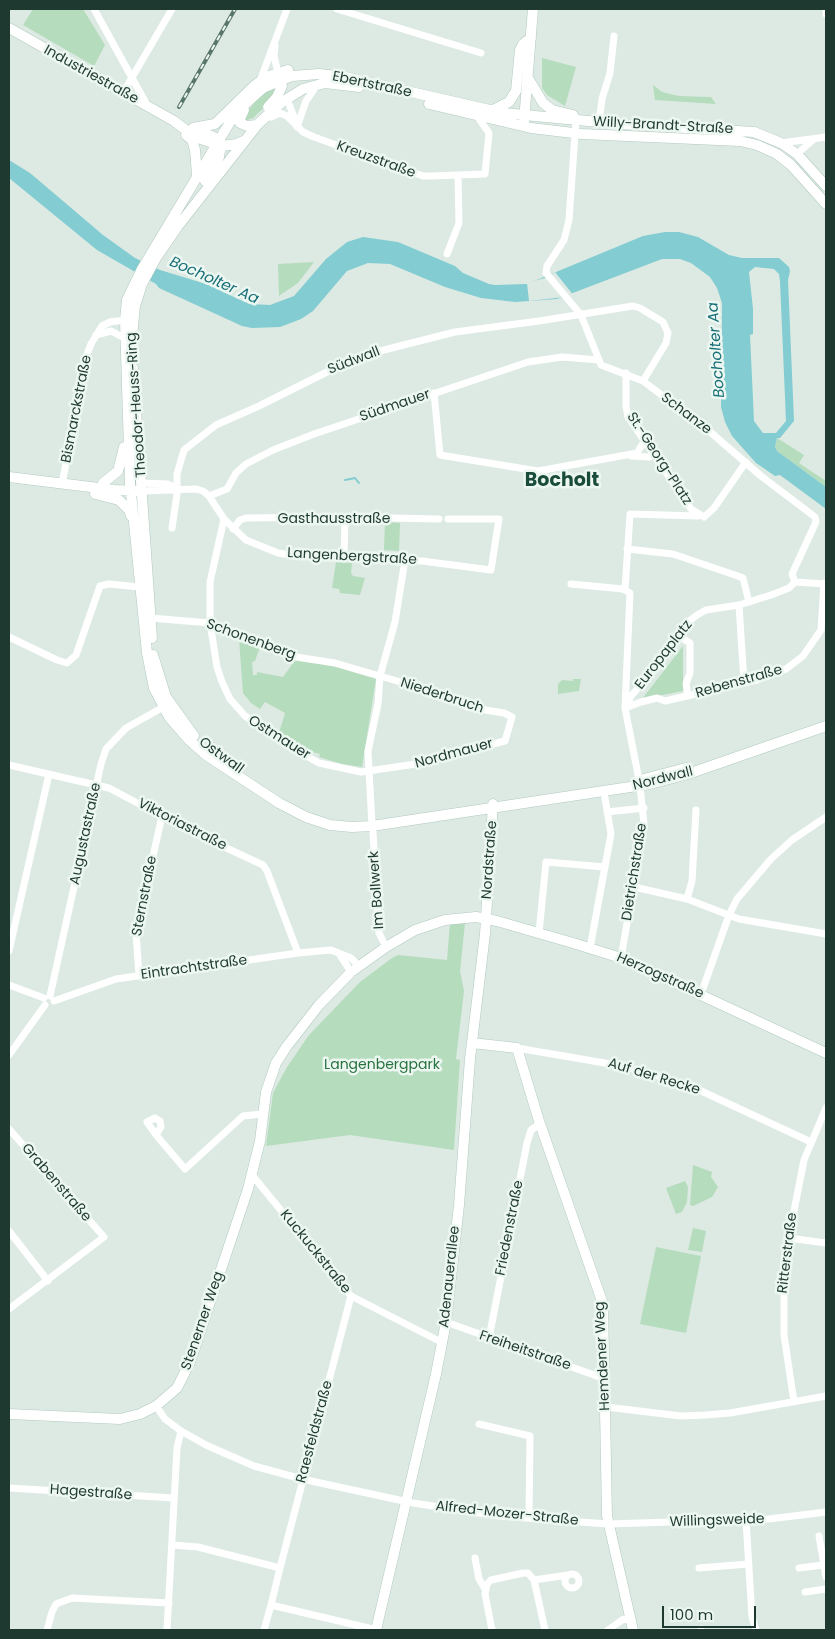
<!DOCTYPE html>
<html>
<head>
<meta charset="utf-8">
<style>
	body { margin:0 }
	#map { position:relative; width:835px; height:1639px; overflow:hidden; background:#ddeae3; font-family:Poppins,sans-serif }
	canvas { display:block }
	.frame { position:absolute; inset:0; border:10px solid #1e3a30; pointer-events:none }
	.scale { position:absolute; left:662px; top:1606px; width:94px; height:22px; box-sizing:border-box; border:2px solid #1e3a30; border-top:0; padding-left:6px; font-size:15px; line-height:18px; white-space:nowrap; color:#1e3a30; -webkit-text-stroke:4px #edf7f1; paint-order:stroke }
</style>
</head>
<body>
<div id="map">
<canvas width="835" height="1639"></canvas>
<div class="frame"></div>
<div class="scale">100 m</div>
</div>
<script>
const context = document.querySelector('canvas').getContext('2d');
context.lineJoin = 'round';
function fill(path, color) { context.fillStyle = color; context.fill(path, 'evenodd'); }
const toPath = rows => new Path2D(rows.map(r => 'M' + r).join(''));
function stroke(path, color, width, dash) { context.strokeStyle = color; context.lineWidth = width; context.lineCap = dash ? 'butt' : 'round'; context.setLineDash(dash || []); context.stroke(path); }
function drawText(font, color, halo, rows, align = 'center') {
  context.font = font + ' Poppins,sans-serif'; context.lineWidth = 5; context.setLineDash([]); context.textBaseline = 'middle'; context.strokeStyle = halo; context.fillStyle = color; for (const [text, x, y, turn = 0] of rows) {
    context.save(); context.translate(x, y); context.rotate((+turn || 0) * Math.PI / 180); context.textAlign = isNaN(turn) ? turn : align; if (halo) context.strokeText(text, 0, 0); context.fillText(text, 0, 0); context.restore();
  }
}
const green = toPath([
	[33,9,83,9,105,45,94,66,23,25],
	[542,58,576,67,565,106,547,95,542,88],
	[653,85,662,92,679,96,711,97,716,104,655,100],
	[278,86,273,99,253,118,245,121,245,114,264,92],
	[314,262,298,283,279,296,278,264],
	[777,438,804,455,799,463,826,481,826,487,777,451,775,445],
	[385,522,400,523,399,551,384,550],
	[336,562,352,563,351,573,353,576,365,578,360,595,340,593,339,589,332,588],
	[239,639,260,647,255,661,252,662,253,675,257,675,257,672,283,677,296,659,309,662,319,662,376,679,362,767,342,764,319,757,320,754,311,752,279,733,285,713,265,702,260,709,251,703,243,693],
	[683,646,683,691,642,699],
	[573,679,581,679,579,691,558,694,558,684,562,680,573,681],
	[450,923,465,923,460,971,464,991,456,1059,460,1060,454,1150,350,1135,266,1146,273,1093,287,1067,309,1035,360,982,392,958,398,955,447,960],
	[693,1165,712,1172,711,1177,718,1187,712,1197,693,1206,690,1205],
	[685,1181,688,1187,687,1202,682,1212,676,1214,666,1188],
	[693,1228,706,1231,702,1252,688,1250],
	[656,1247,701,1256,686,1333,640,1324]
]);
const water = toPath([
	[9,160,30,173,103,235,135,258,160,270,206,284,249,304,270,305,294,296,326,259,347,242,363,237,398,242,455,266,463,273,489,284,495,285,527,284,643,236,665,232,679,232,698,237,729,255,742,258,779,258,789,267,790,271,788,280,794,421,780,438,777,438,775,446,777,451,826,487,826,509,780,475,775,476,756,463,732,436,725,422,721,407,722,303,717,288,710,277,691,263,680,259,662,259,557,299,515,302,481,298,445,287,390,264,368,263,347,271,313,311,301,319,280,327,252,328,242,326,159,288,156,284,97,250,9,178],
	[755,267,774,269,779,274,780,281,786,421,776,433,763,433,754,421,750,335,753,334,753,309,749,272]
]);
const pier = toPath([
	[555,272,574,296,529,301,527,283,548,277]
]);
const stream = toPath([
	[345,480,355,478,359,483]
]);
const street = toPath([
	[94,9,147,105],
	[337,9,481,53],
	[826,9,826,14],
	[275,46,274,56,279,77],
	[260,81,287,9],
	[123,93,172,9],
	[287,99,296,122],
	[271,117,280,113,287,116,303,132,314,137,423,176,431,176,485,174,489,133,477,116],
	[576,120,569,220,564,240,547,266,546,273,581,315,601,365,643,381,708,430,761,476,815,517,816,522,792,574,795,582],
	[599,123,602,99,610,73,614,36],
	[297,127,306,101,317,85],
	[781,143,826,137],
	[797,154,814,139],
	[447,254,459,223,458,175],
	[96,335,111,331,126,339],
	[626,373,626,406,628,417,691,509,704,517],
	[434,393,440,455,538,471,637,453,645,440],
	[631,456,649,457,655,453],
	[142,483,168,484,177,489],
	[62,484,86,357,91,344,102,326,110,322,125,320],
	[143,491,196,489,203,491,209,496,224,519,246,540,278,553,296,556,422,561,491,570,499,519,448,519],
	[209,496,227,489,236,473,246,464,273,450,314,434,528,362,562,357,599,360],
	[704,517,714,508,746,462],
	[172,528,177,494,177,474,184,450,216,425,259,406,341,365,372,353,455,332,539,321,633,306,640,308,663,322,668,333,666,343,643,381],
	[233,529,240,520,246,518,345,517,439,519],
	[627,549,673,554,735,575,743,578,749,602],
	[344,558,345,517],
	[795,582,826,584],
	[571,584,623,589,630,593,625,708,639,780],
	[625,590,630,514,698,516],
	[739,605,744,682],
	[150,618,210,623,270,645,296,657,335,663,442,694,467,707,504,713,512,717,505,741,416,764,361,772,319,763,292,748,245,716,230,699,222,682,217,667,210,623,210,582,224,519],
	[679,636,690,643,690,673,686,684,688,696],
	[9,637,57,660,67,663,76,655,100,586,109,584,140,587],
	[627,705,631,696,656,668,688,622,697,615,706,610,739,605,771,595,789,588,795,582],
	[625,708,641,702,657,698,665,701,757,680,786,669,803,656,821,630,824,583],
	[9,765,109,788,192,832,263,865,267,871,298,953],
	[607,812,644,808],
	[372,826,368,751,378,704,380,676,395,622,405,560],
	[373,832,379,933,386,947],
	[634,887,687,899,739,919,826,934],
	[687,899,692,881,696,810],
	[539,933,546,862,605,867],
	[590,948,611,834,604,792],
	[9,951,49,774],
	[340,955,351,972],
	[621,958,644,824,640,786],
	[139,976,136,932,162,816],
	[9,985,44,998],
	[701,994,729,915,737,899,771,859,792,840,826,817],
	[50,996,101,764,106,749,126,728,167,705],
	[54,1001,116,979,298,953,331,950,351,958,359,966],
	[517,1048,628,1067,671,1080,697,1089,811,1142],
	[9,1055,45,1005],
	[9,1129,104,1237,9,1309],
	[156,1135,147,1122,155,1118,160,1121,161,1127,156,1135,185,1169,243,1116,262,1114],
	[252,1175,351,1296,443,1343],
	[9,1231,48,1281],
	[788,1238,826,1243],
	[446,1322,605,1379],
	[489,1338,527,1143,531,1130,540,1124],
	[794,1402,784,1335,784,1262,804,1160,826,1108],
	[156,1406,165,1419,181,1431,208,1446,254,1466,302,1479,413,1503,499,1516,608,1524,769,1519,826,1512],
	[606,1407,681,1416,705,1415,730,1413,826,1396],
	[479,1424,530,1436,529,1517],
	[9,1488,174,1498],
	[746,1520,752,1617,756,1630],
	[819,1536,826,1577],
	[172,1545,198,1547,280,1568,271,1605,377,1630],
	[475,1558,479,1579,485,1589],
	[280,1568,351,1296],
	[699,1568,748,1564],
	[799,1568,823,1565],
	'565 1581a7 7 0 1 1 14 0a7 7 0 1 1-14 0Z',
	[534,1580,568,1575],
	[805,1592,826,1589],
	[701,1629,701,1630],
	[47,1630,52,1612,56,1604,72,1598,169,1603],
	[167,1630,177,1448,181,1431],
	[264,1630,271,1605],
	[492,1630,485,1594,487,1584,491,1580,523,1573,528,1573,534,1580,545,1630],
	[608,1630,622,1620,631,1618]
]);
const secondary = toPath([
	[9,28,174,121,195,137,222,146,237,144,243,141],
	[528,78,543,103,552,110,573,115],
	[429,104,531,128,582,134,740,141,757,145,777,154,791,165,826,204],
	[268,107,277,97,282,86],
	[244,110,240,119,240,123,247,126,257,125],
	[493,110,509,102,516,91,520,50,523,44,531,38],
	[524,121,533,9],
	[193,128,215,124,254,86,266,77,288,70],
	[196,129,216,138,221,145,219,157,205,181],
	[186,135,192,140,195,150,197,174],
	[826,186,797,154,781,143,754,132,620,124,503,113,345,77,319,74,292,76,263,88,246,103,230,122,142,269,127,300,125,320,130,483,147,653,154,688,169,717,189,740,206,755,279,803,306,817,330,825,352,827,372,826,650,784,688,774,826,726],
	[132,336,135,306,142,284,156,258,178,226,258,124,282,102,303,89,325,83,359,87],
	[133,368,152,638],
	[9,477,115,490,137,491],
	[103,483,118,471,124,447],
	[95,494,119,500,129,510,131,516],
	[153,655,166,697,194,736],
	[644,779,686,768],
	[472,1043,517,1048,539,1121,603,1304,607,1516,633,1630],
	[9,1414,120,1419,140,1414,156,1406,177,1388,190,1362,248,1189,260,1141,266,1092,276,1063,287,1046,319,1005,351,972,386,947,415,930,445,920,476,917,497,921,573,943,621,958,826,1053],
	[376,1630,436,1374,446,1322,459,1205,470,1059,485,934,493,804]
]);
const rail = toPath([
	[179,107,235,9]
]);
const streetNames = [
	["Industriestraße",91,75,29],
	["Ebertstraße",372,85,12],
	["Willy-Brandt-Straße",663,126,3],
	["Kreuzstraße",376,160,20],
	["Südwall",354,361,-21],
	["Theodor-Heuss-Ring",137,405,-94],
	["Südmauer",395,406,-19],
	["Bismarckstraße",77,409,-79],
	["Schanze",686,414,37],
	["St.-Georg-Platz",659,459,57],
	["Gasthausstraße",334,519],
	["Langenbergstraße",352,557,3],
	["Schonenberg",251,640,20],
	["Europaplatz",664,655,-52],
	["Rebenstraße",739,682,-16],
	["Niederbruch",442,696,18],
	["Ostmauer",279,738,32],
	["Nordmauer",454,754,-15],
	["Ostwall",221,756,36],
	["Nordwall",663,779,-14],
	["Viktoriastraße",182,825,27],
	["Augustastraße",86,834,-78],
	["Nordstraße",490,860,-86],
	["Dietrichstraße",635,872,-81],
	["Im Bollwerk",377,890,-94],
	["Sternstraße",145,896,-79],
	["Eintrachtstraße",194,968,-8],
	["Herzogstraße",660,976,24],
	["Auf der Recke",654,1077,17],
	["Grabenstraße",56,1183,49],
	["Friedenstraße",510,1228,-79],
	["Kuckuckstraße",315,1252,51],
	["Ritterstraße",788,1253,-83],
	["Adenauerallee",450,1277,-84],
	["Stenerner Weg",203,1321,-71],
	["Freiheitstraße",525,1351,19],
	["Hemdener Weg",603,1356,-93],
	["Raesfeldstraße",315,1432,-75],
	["Hagestraße",91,1493,4],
	["Alfred-Mozer-Straße",507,1514,6],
	["Willingsweide",717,1521,-2]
];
const parkNames = [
	["Langenbergpark",382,1065]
];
const waterNames = [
	["Bocholter Aa",214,281,24],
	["Bocholter Aa",717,350,-94]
];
const districtNames = [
	["Bocholt",562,481]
];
fill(green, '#b5dcbc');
fill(water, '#82ccd2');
fill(pier, '#ddeae3');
stroke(stream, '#82ccd2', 2);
stroke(secondary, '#b0cabe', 11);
stroke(street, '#fff', 7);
stroke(secondary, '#fff', 10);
stroke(rail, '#58766c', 4);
stroke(rail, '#edf7f1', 2, [5.5]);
drawText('14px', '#1e3a30', '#edf7f1', streetNames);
drawText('14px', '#28723e', '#edf7f1', parkNames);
drawText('italic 15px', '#176e77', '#edf7f1', waterNames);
drawText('bold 19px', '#1a4c3c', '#edf7f1', districtNames);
</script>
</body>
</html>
